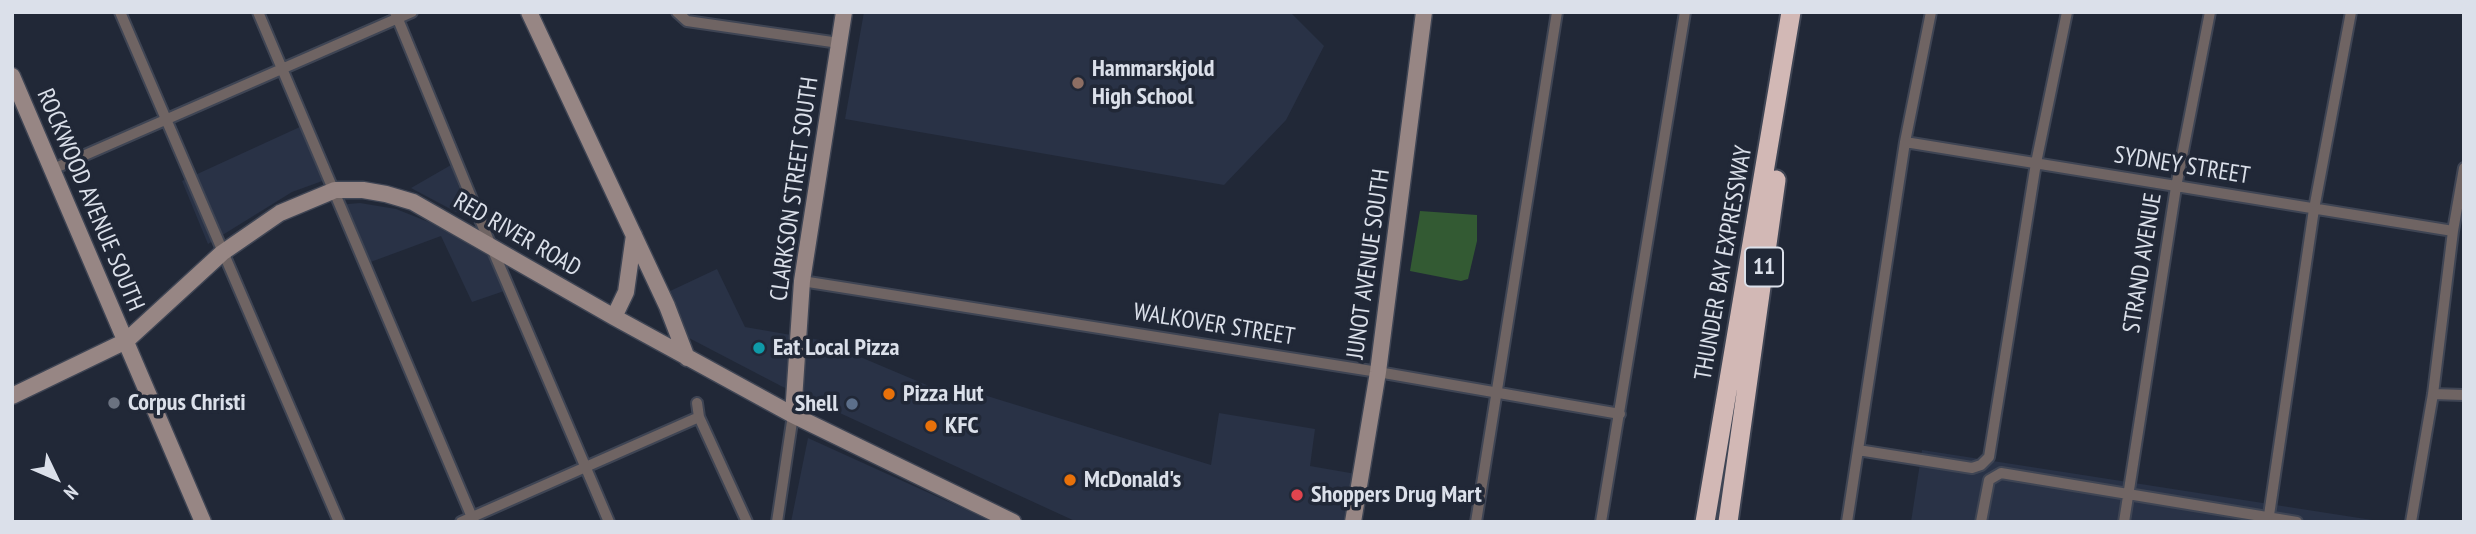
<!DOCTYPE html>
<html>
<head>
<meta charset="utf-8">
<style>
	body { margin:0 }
	#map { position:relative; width:2476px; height:534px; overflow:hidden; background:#212837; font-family:"PT Sans Narrow",sans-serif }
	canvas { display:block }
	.frame { position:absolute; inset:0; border:14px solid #dbe0ea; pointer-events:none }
	.north { position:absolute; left:21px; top:443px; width:70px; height:70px; -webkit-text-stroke:5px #212837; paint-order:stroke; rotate:134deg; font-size:19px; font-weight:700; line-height:28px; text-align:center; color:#dbe0ea }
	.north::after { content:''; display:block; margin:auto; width:24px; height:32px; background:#dbe0ea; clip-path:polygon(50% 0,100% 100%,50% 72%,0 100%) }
</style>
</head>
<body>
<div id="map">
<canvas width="2476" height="534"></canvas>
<div class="frame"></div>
<div class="north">N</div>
</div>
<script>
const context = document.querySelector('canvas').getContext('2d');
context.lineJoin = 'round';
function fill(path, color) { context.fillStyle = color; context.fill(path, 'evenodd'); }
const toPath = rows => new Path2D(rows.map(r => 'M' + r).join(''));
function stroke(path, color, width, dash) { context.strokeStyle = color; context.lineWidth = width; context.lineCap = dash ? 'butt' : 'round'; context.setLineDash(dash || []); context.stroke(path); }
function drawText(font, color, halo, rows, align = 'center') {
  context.font = font + ' "PT Sans Narrow",sans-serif'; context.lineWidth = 7; context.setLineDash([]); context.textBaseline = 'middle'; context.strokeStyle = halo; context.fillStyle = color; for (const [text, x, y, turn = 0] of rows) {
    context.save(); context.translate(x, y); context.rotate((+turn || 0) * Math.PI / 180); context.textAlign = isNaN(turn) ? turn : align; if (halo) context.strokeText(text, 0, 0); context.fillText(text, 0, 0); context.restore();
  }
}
const built = toPath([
	[864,12,1290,12,1324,46,1286,120,1224,185,845,119],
	[302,126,325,180,292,192,208,244,182,181],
	[451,165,471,220,411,188],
	[360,203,396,209,431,223,492,258,507,290,472,302,441,236,368,263,337,205],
	[717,269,745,327,820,340,929,386,984,395,1211,465,1219,413,1315,429,1310,466,1356,474,1348,522,1077,522,781,386,689,338,668,292],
	[808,438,993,522,791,522],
	[1922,450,2385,522,1911,522]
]);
const green = toPath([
	[1420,211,1477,215,1477,241,1468,279,1461,281,1410,271]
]);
const street = toPath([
	[120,12,339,522],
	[258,12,474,522],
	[395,12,491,246,609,522],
	[677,12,687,21,839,43],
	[1905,142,2453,231],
	[53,169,412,12],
	[802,281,1378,372,1620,414],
	[2433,394,2464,395],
	[697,403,699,417,747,522],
	[1858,450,1972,468,1981,465,1989,457,2036,163,2067,12],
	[461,522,699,417],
	[777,522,793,415],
	[1476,522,1557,12],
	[1601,522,1685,12],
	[1847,522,1905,142,1931,12],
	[1981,522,1989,480,2001,473,2297,522],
	[2124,522,2176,187,2210,12],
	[2268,522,2314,209,2351,12],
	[2411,522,2433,394,2453,231,2464,168]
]);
const secondary = toPath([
	[529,12,667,306,687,358],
	[12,76,203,522],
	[614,317,626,292,634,235],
	[12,396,126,341,222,253,280,213,335,190,363,190,386,194,413,202,614,317,793,415,1013,522],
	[793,415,802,281,844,12],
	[1353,522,1378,372,1424,12]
]);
const highway = toPath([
	[1705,522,1791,12],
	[1728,522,1776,180]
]);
const markers = [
	[1078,83,7,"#8d6e63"],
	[759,348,7,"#0f9aa8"],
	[889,394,7,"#e8710a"],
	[114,403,7,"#6b7280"],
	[852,404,7,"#5c6f8a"],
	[931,426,7,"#e8710a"],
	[1070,480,7,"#e8710a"],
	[1297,495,7,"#e0444e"]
];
const shields = [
	[1764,267,38]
];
const shieldNames = [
	["11",1764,267]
];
const poiNames = [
	["Hammarskjold",1092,69],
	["High School",1092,97],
	["Eat Local Pizza",773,348],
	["Pizza Hut",903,394],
	["Corpus Christi",128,403],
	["Shell",838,404,"right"],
	["KFC",945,426],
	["McDonald's",1084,480],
	["Shoppers Drug Mart",1311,495]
];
const streetNames = [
	["SYDNEY STREET",2182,166,9],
	["CLARKSON STREET SOUTH",795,189,-82],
	["ROCKWOOD AVENUE SOUTH",90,200,67],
	["RED RIVER ROAD",517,235,30],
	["THUNDER BAY EXPRESSWAY",1724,263,-80],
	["STRAND AVENUE",2143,263,-81],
	["JUNOT AVENUE SOUTH",1369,264,-82],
	["WALKOVER STREET",1214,325,9]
];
fill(built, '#293246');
fill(green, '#335a33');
stroke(street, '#3f4554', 14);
stroke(secondary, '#3f4554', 19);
stroke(highway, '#3f4554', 23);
stroke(street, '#6f6463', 10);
stroke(secondary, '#978684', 16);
stroke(highway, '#d2b8b5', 19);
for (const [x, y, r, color] of markers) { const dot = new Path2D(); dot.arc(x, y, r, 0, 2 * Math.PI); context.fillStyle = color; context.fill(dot); stroke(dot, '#212837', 2.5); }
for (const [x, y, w] of shields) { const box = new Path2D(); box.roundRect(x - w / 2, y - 19.5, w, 39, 5); context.fillStyle = '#212837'; context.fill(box); stroke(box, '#dbe0ea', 2); }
drawText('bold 23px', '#dbe0ea', null, shieldNames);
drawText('bold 24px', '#dbe0ea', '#212837', poiNames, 'left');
drawText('24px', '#dbe0ea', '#212837', streetNames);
</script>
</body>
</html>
